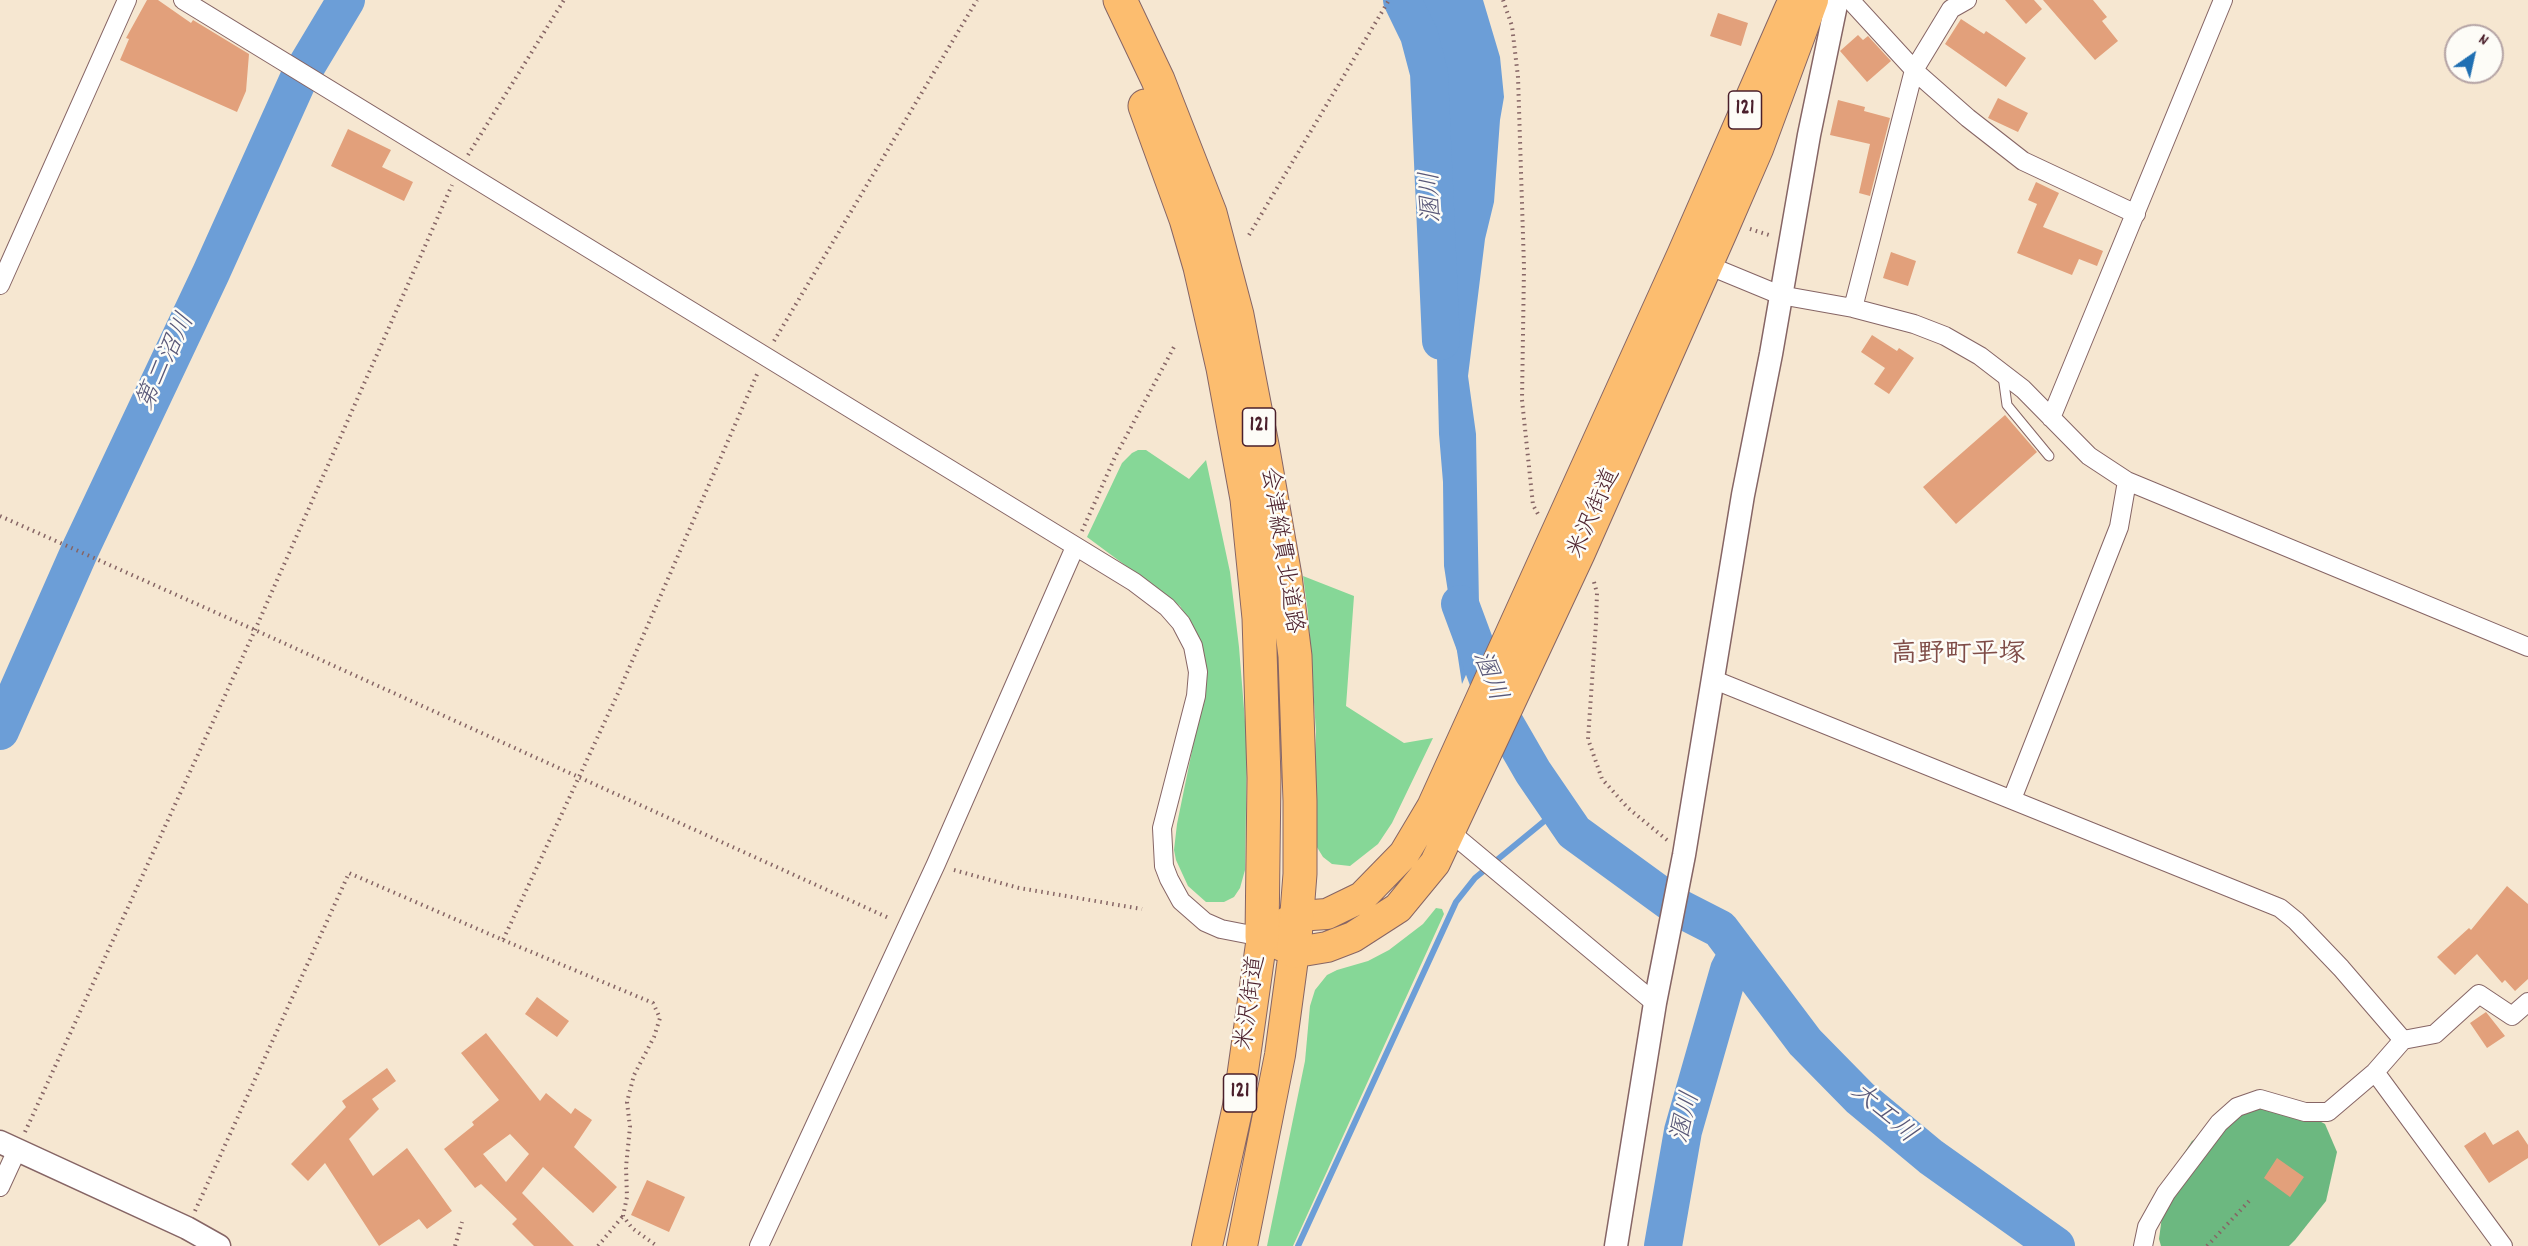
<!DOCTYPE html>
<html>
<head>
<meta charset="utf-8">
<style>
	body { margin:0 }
	#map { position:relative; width:2528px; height:1246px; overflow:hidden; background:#f6e7d1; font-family:Dekko,sans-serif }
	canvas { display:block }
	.north { position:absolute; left:2444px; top:24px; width:60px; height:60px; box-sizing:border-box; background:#fdfcf7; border:2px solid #b5a4a5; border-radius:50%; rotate:34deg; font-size:16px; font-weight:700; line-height:24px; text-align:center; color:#4a1f2b }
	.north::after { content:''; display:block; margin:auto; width:21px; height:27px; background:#1f6fb2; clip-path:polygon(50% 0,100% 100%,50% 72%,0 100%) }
</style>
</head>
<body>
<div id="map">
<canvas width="2528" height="1246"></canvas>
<div class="north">N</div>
</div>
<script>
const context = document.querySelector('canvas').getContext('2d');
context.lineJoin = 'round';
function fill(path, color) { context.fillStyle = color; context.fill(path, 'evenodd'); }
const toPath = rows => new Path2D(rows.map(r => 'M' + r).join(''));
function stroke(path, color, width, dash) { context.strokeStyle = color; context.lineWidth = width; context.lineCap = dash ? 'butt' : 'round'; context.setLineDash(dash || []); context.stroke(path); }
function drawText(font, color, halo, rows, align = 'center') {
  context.font = font + ' Dekko,"Klee One",sans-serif'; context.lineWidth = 5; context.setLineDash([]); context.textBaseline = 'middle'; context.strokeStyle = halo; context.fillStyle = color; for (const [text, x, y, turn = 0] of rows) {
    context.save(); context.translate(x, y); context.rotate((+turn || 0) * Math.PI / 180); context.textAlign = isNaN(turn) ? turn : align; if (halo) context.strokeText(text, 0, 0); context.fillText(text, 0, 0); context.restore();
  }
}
const green = toPath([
	[1138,450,1146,450,1189,479,1206,460,1230,572,1239,647,1247,746,1245,870,1240,888,1234,897,1224,902,1206,902,1188,886,1176,860,1174,850,1177,824,1203,697,1206,669,1199,639,1180,606,1087,537,1122,463,1132,453],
	[1303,576,1354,596,1346,706,1404,743,1433,738,1392,823,1378,844,1350,866,1332,864,1323,857,1312,839,1316,732,1308,613],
	[1436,908,1442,909,1444,914,1293,1246,1267,1246,1305,1061,1310,1006,1315,990,1327,975,1337,970,1368,961,1389,950,1423,924]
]);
const forest = toPath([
	[2284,1102,2325,1124,2337,1152,2326,1201,2295,1240,2289,1246,2161,1246,2159,1239,2167,1179,2192,1141,2234,1112]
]);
const water = toPath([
	[1422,0,1483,0,1500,57,1504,97,1500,120,1494,202,1485,239,1468,376,1476,434,1479,606,1483,636,1462,684,1444,566,1443,482,1439,434,1436,317,1447,221,1442,80,1434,27]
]);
const stream = toPath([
	[1298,1246,1456,902,1475,878,1559,809]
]);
const river = toPath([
	[1402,0,1419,35,1429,73,1441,341],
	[1460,604,1503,720,1533,772,1574,832,1677,907,1720,929,1805,1042,1860,1098,1931,1157,2056,1246],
	[0,731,80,550,211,273,298,80,346,0],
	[1663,1246,1683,1131,1729,970,1738,953]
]);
const building = toPath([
	[147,0,158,0,191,23,193,20,249,54,246,91,237,112,120,60,129,39,126,38],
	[2005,0,2034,0,2042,9,2026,24],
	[2043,0,2093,0,2107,17,2102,21,2118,41,2095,60],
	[1718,13,1748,23,1741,46,1710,36],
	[1961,19,1984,34,1986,31,2026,58,2006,87,1945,44],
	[1858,35,1863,40,1868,36,1891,61,1867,82,1840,51],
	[1998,98,2028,113,2018,132,1988,118],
	[1838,100,1865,107,1864,111,1890,118,1870,196,1859,193,1870,144,1830,135],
	[348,129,391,150,382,167,413,182,404,201,331,166],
	[2036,182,2059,193,2043,227,2103,251,2097,266,2079,259,2072,275,2017,253,2037,204,2028,200],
	[1891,252,1916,261,1908,286,1883,278],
	[1872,335,1897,351,1899,348,1914,358,1889,394,1874,384,1885,368,1861,352],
	[2005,415,2037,452,1956,524,1923,487],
	[2507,886,2528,904,2528,979,2515,991,2505,980,2502,983,2477,954,2455,975,2437,957,2469,928,2471,930],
	[537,997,569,1021,557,1037,525,1014],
	[2486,1012,2505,1036,2487,1048,2470,1023],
	[486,1033,540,1101,546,1093,571,1114,575,1108,592,1120,574,1147,617,1187,593,1213,543,1167,522,1193,574,1246,534,1246,512,1224,517,1219,481,1184,475,1188,444,1149,474,1125,472,1122,499,1100,461,1053],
	[510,1134,529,1154,506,1182,483,1154],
	[387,1068,396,1081,372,1099,379,1109,349,1139,373,1176,407,1148,452,1211,427,1229,419,1219,379,1246,325,1163,308,1181,291,1164,346,1107,342,1101],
	[2518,1130,2528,1145,2528,1158,2489,1183,2464,1146,2485,1132,2493,1145],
	[2277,1158,2304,1177,2290,1197,2264,1178],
	[647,1180,685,1197,669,1232,631,1215]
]);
const path = toPath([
	[1503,0,1512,26,1518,77,1524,267,1522,400,1533,505,1538,514],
	[468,155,564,0],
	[1750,229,1772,236],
	[1249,235,1389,0],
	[774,341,977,0],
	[0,516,255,630,891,919],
	[1082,531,1115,457,1174,347],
	[1594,582,1597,593,1596,623,1588,739,1602,779,1628,808,1667,840],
	[954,870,1019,888,1142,909],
	[503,940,653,1003,660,1018,654,1037,634,1075,627,1102,630,1127,626,1167,627,1197,623,1216,632,1228,657,1246],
	[25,1132,255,630,452,185],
	[195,1211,349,873,503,940,620,689,758,372],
	[455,1246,462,1222],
	[598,1246,623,1216],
	[2207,1246,2250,1200]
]);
const service = toPath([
	[2003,376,2007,405,2049,456]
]);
const minor = toPath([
	[183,0,1134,582,1167,607,1181,623,1193,646,1198,672,1196,696,1162,828,1164,866,1169,879,1181,901,1205,922,1221,929,1262,937],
	[1850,0,1918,74,1968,118,2023,161,2136,214],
	[1700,262,1780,295,1853,308,1914,324,1945,336,1980,356,2023,389,2089,456,2127,481,2528,647],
	[0,285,127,0],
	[1853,308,1914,70,1951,9,1967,0],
	[2051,418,2223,0],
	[1712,679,2280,908,2296,921,2341,968,2403,1040],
	[2012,799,2119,527,2127,481],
	[1449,831,1655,1003],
	[2375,1072,2503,1246],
	[0,1187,17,1150],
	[759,1246,936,864,1075,547],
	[2143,1246,2147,1227,2166,1193,2219,1123,2237,1107,2260,1099,2305,1112,2328,1112,2375,1072,2403,1040,2435,1034,2479,994,2512,1016,2528,1002]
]);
const tertiary = toPath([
	[0,1142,187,1228,219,1246],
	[1616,1246,1655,1003,1684,855,1743,495,1771,354,1809,135,1837,0]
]);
const trunk = toPath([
	[1277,928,1297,916,1327,914,1362,897,1404,854,1432,807,1682,255,1790,8],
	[1273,942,1294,951,1303,951,1327,947,1353,937,1398,908,1435,863,1580,553,1722,232,1758,149,1813,0],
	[1207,1246,1238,1106,1262,937],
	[1242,1246,1280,1055,1294,951]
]);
const motorway = toPath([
	[1120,0,1158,80,1210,213,1237,315,1263,450,1285,576,1295,656,1300,801,1300,874,1294,951],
	[1145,106,1186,219,1200,267,1223,368,1247,499,1259,618,1264,778,1262,937]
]);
const shields = [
	[1745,110,33],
	[1259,427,33],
	[1240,1093,33]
];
const shieldNames = [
	["121",1745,110],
	["121",1259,427],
	["121",1240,1093]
];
const streetNames = [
	["米沢街道",1596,514,-66],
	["会津縦貫北道路",1279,551,81],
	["米沢街道",1253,1003,-82]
];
const waterNames = [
	["溷川",1434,197,-92],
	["第二沼川",168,363,-65],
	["溷川",1487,677,69],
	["大工川",1882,1115,41],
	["溷川",1688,1118,-76]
];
const quarterNames = [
	["高野町平塚",1958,657]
];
fill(green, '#86d797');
fill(forest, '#6cb880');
fill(water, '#6c9ed7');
stroke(stream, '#6c9ed7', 6);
stroke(river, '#6c9ed7', 38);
fill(building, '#e2a07b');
stroke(service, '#866565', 11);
stroke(minor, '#866565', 20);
stroke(tertiary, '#866565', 25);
stroke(trunk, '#866565', 32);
stroke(motorway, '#866565', 35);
stroke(path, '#866565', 4, [1.5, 4.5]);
stroke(service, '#fff', 9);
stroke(minor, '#fff', 18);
stroke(tertiary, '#fff', 22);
stroke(trunk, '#fcbd6f', 30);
stroke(motorway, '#fcbd6f', 33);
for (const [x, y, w] of shields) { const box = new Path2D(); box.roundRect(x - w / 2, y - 19, w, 38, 4.5); context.fillStyle = '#fdfcf7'; context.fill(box); stroke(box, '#4a1f2b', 1.5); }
drawText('bold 22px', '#4a1f2b', null, shieldNames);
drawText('24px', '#4a1f2b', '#fdfcf7', streetNames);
drawText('italic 26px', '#595878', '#fdfcf7', waterNames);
drawText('bold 27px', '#7f4c47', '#fdfcf7', quarterNames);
</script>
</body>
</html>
